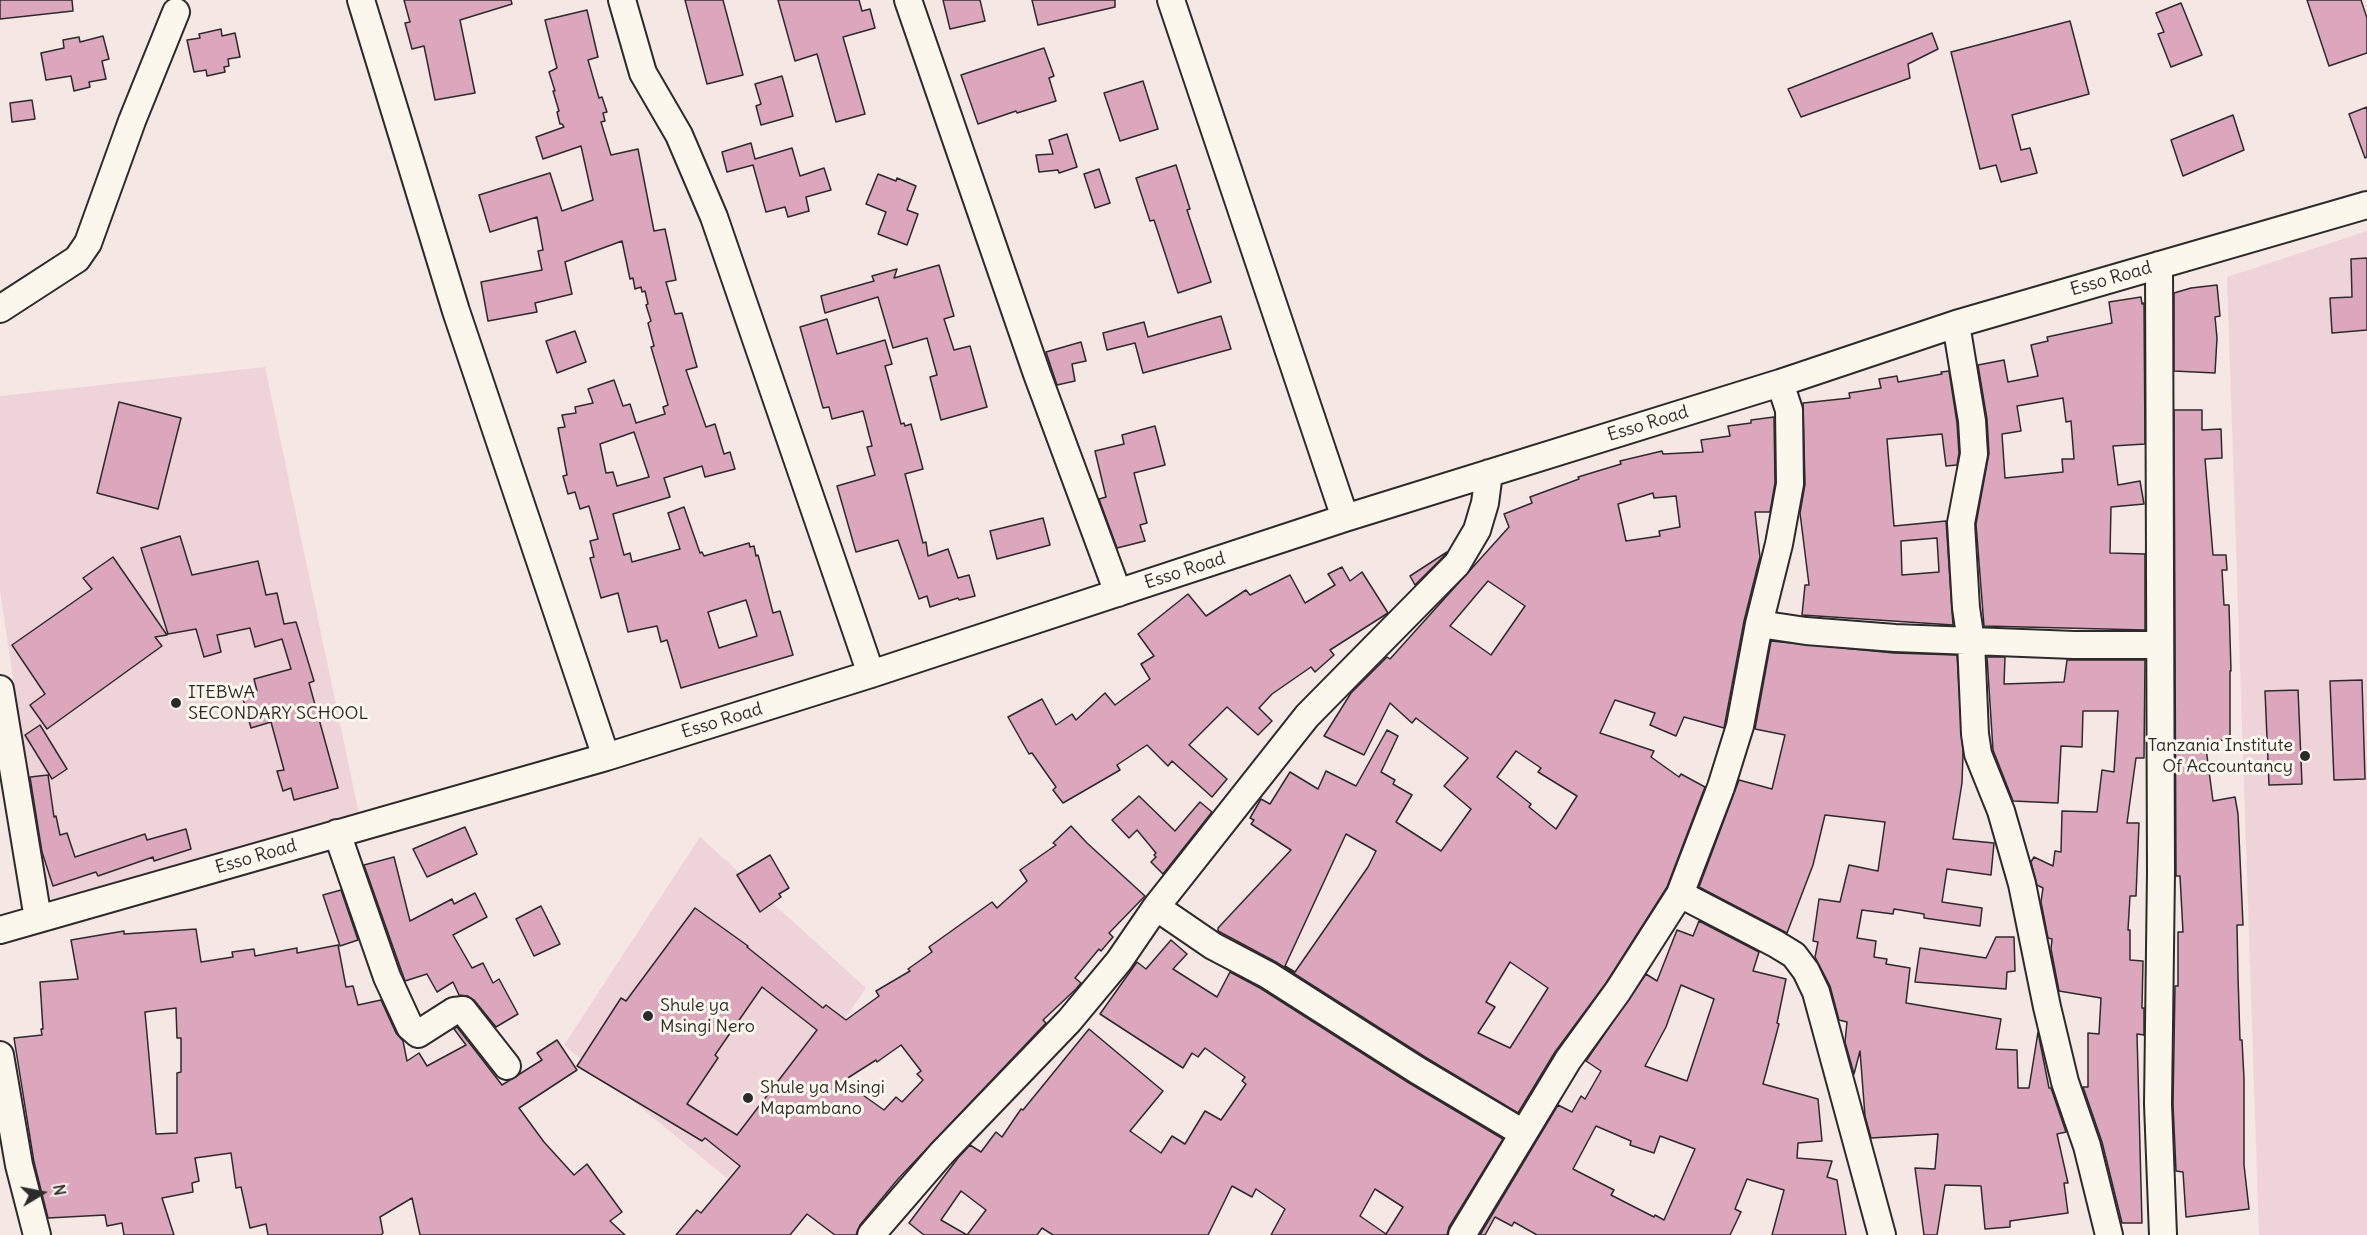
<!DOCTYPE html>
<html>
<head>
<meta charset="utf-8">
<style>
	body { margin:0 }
	#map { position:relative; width:2367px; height:1235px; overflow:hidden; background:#f5e7e3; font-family:Delius,sans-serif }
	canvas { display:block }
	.north { position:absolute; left:12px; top:1163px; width:60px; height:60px; -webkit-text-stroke:4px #fbf7ec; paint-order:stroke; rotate:80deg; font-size:16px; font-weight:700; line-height:24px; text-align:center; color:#2b2b2b }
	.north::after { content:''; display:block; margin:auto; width:21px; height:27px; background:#2b2b2b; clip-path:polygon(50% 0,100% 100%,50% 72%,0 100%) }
</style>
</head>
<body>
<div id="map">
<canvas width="2367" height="1235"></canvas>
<div class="north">N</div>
</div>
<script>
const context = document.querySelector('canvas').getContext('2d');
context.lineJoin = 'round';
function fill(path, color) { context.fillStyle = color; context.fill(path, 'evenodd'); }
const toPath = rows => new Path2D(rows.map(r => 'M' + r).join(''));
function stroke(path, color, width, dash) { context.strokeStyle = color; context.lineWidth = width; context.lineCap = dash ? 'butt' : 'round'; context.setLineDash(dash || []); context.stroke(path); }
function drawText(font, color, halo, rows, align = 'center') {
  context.font = font + ' Delius,sans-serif'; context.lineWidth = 6; context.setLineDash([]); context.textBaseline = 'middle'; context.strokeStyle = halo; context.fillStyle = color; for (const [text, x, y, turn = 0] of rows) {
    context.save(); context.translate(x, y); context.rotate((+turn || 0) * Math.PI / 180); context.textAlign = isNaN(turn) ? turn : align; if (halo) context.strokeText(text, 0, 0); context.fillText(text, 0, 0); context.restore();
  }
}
const built = toPath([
	[2367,231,2367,1235,2259,1235,2227,277],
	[265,367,359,814,47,905,0,591,0,396],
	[700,837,866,988,756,1146,727,1178,564,1045]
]);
const building = toPath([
	[0,0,72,0,73,11,0,19,0,0],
	[404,0,511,0,512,4,460,20,475,93,435,100,424,46,412,49,405,23,410,22,404,0],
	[685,0,723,0,743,75,707,84,685,0],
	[778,0,859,0,862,11,870,9,875,28,843,37,865,114,836,122,817,54,795,61,778,0],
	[943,0,980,0,985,21,950,29,943,0],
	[1032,0,1115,0,1115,7,1038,25,1032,0],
	[2307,0,2361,0,2367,18,2367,53,2329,66,2307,0],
	[2181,3,2202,55,2171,67,2158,34,2164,32,2156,13,2181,3],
	[587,10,598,57,588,60,599,98,602,97,607,112,603,113,605,121,601,122,611,155,638,149,654,231,665,229,676,280,666,282,675,314,682,313,697,367,686,370,706,427,715,424,724,454,730,452,735,469,705,477,702,466,664,478,670,497,613,514,624,555,630,553,632,562,680,549,668,513,684,507,700,553,702,552,704,556,749,543,750,547,754,546,756,556,758,555,773,613,780,611,793,655,681,688,667,640,661,642,657,626,628,632,618,593,601,598,590,558,594,557,590,541,598,539,589,506,580,509,575,492,568,494,563,476,567,475,558,428,565,427,562,415,576,413,575,407,593,403,588,389,614,380,623,406,630,404,636,423,665,414,663,407,668,405,651,347,654,346,648,323,651,321,646,305,648,304,645,291,642,292,641,287,635,289,633,278,630,279,622,241,565,262,572,294,535,303,537,312,488,321,481,282,542,270,538,251,543,250,537,217,490,232,479,195,550,173,562,211,593,200,581,146,543,159,536,137,564,127,562,124,560,124,557,112,559,111,553,91,555,91,549,72,557,68,545,20,587,10],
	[634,432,649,477,617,486,613,472,606,473,600,444,634,432],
	[746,600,757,636,719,648,708,612,746,600],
	[2070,21,2089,94,2012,115,2021,150,2030,148,2037,173,2001,182,1996,165,1980,169,1951,52,2070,21],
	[221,29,222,36,235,33,240,57,228,59,229,66,224,67,225,72,207,76,206,70,194,72,187,40,200,38,199,34,221,29],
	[1932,33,1938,49,1908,64,1910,78,1801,117,1788,89,1932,33],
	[103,36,109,59,102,61,106,79,89,82,90,87,74,91,71,76,46,80,41,53,64,48,63,40,79,37,80,42,103,36],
	[1044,48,1054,76,1049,78,1056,101,1017,113,1016,111,978,124,961,75,1044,48],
	[782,76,793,116,761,125,756,106,761,104,755,84,782,76],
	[1143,81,1158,129,1120,141,1104,93,1143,81],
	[32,100,35,119,12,122,10,103,32,100],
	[2367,107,2367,157,2365,158,2349,114,2367,107],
	[2233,115,2244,150,2183,176,2171,140,2233,115],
	[1067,134,1077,167,1059,173,1058,170,1039,172,1036,155,1053,154,1049,140,1067,134],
	[751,143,755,159,792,148,800,176,824,168,831,190,806,197,809,211,788,217,785,207,766,212,753,165,727,172,722,152,751,143],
	[1176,165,1190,209,1187,210,1211,282,1178,293,1154,220,1150,221,1136,178,1176,165],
	[1099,169,1110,203,1095,208,1084,174,1099,169],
	[878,174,896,181,897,178,916,186,907,210,918,214,907,245,878,234,886,212,866,204,878,174],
	[2367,258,2367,330,2332,333,2330,298,2352,297,2351,259,2367,258],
	[939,265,954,316,944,319,954,350,970,346,987,407,941,420,930,377,937,375,927,338,893,348,878,297,825,313,821,296,874,281,872,276,897,269,894,278,939,265],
	[2217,285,2220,316,2215,317,2217,338,2215,373,2174,371,2174,293,2191,288,2217,285],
	[2141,297,2142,304,2144,303,2145,444,2113,446,2118,485,2140,481,2144,504,2111,507,2110,553,2145,554,2145,630,1984,626,1976,524,1989,453,1987,419,1978,365,2004,360,2008,382,2038,376,2031,345,2048,341,2047,337,2112,323,2109,302,2141,297],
	[2063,398,2066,422,2071,421,2074,459,2062,459,2063,472,2005,478,2002,434,2021,431,2017,406,2063,398],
	[1221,316,1231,349,1143,373,1135,343,1107,350,1103,333,1144,322,1148,337,1221,316],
	[827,319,837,354,885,340,892,364,885,366,901,424,904,423,905,426,911,424,923,469,905,474,923,543,926,542,928,556,948,549,958,578,969,575,975,596,959,600,958,598,930,607,927,596,919,599,898,540,856,552,837,486,875,475,867,447,872,446,863,411,832,419,829,407,823,408,800,327,827,319],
	[575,331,586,362,557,373,546,341,575,331],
	[1081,342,1086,361,1072,364,1075,381,1057,385,1046,352,1081,342],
	[1949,371,1957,423,1959,453,1957,465,1946,466,1942,434,1887,439,1894,526,1946,521,1953,625,1802,615,1805,585,1809,585,1800,513,1805,484,1803,403,1850,398,1849,393,1881,388,1879,379,1897,376,1898,382,1942,374,1941,372,1949,371],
	[1937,538,1939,572,1902,575,1901,541,1937,538],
	[119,402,181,418,158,509,97,493,119,402],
	[2174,410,2202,410,2202,430,2221,429,2222,458,2205,459,2213,555,2226,555,2227,570,2222,570,2224,605,2229,605,2231,671,2230,671,2230,740,2205,741,2213,801,2235,797,2238,814,2243,925,2237,925,2238,977,2240,1040,2242,1040,2244,1079,2244,1165,2249,1209,2186,1217,2183,1172,2176,1171,2173,1104,2175,986,2178,986,2178,932,2183,932,2180,876,2176,876,2174,410],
	[1774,417,1775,483,1770,512,1755,512,1760,557,1744,621,1724,728,1684,717,1676,736,1650,725,1655,713,1615,700,1600,733,1654,751,1651,757,1679,777,1681,774,1705,787,1667,887,1606,983,1555,1052,1518,1113,1425,1057,1276,962,1218,931,1218,928,1291,850,1251,824,1254,820,1250,818,1261,799,1270,804,1290,772,1318,789,1326,771,1356,786,1387,730,1398,736,1381,772,1395,780,1393,784,1412,795,1396,822,1441,851,1471,809,1444,786,1468,758,1416,718,1412,723,1390,703,1364,755,1324,736,1351,693,1387,657,1390,659,1509,527,1504,514,1532,503,1530,497,1579,479,1578,477,1621,464,1620,461,1662,451,1663,454,1703,452,1701,440,1730,436,1728,426,1751,423,1751,420,1774,417],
	[1653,493,1654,498,1676,496,1680,527,1659,531,1660,536,1626,541,1618,504,1653,493],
	[1488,581,1525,606,1491,655,1450,626,1488,581],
	[1516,751,1541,768,1538,772,1577,796,1556,829,1529,807,1531,804,1497,777,1516,751],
	[1346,834,1376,851,1368,867,1295,972,1285,966,1346,834],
	[1510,962,1548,988,1510,1048,1478,1033,1495,1007,1486,1002,1510,962],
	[1155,426,1165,465,1134,473,1147,523,1140,525,1145,541,1117,548,1099,499,1106,497,1095,451,1124,444,1122,435,1155,426],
	[1043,518,1050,545,997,559,990,531,1043,518],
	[180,536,192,575,258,561,266,595,277,593,284,624,296,622,314,681,309,683,338,788,294,800,291,788,283,791,277,771,284,770,271,722,251,728,242,695,257,691,254,679,291,669,282,639,255,647,250,628,217,635,221,652,204,657,196,629,168,634,141,548,180,536],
	[1447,552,1445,555,1415,585,1410,576,1447,552],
	[113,557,167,635,155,637,162,646,47,729,30,705,45,694,12,645,92,589,83,578,113,557],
	[1342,567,1350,581,1362,572,1388,613,1330,650,1334,655,1315,672,1311,667,1272,694,1259,708,1272,721,1258,735,1227,707,1189,745,1227,779,1212,797,1172,761,1168,766,1147,745,1117,765,1120,770,1063,803,1053,790,1056,787,1032,753,1029,754,1008,717,1042,699,1056,725,1072,714,1076,720,1105,693,1115,705,1150,679,1141,664,1154,656,1138,634,1188,594,1206,616,1246,590,1250,595,1290,575,1305,603,1335,585,1328,574,1342,567],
	[1771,641,1894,653,1957,655,1963,753,1962,783,1953,839,1994,843,1991,875,1947,869,1942,902,1982,908,1980,926,1924,918,1924,914,1894,909,1893,914,1862,910,1857,938,1876,941,1874,957,1887,959,1886,964,1910,968,1906,1003,2001,1019,1996,1049,2017,1050,2018,1088,2029,1088,2038,1032,2049,1088,2051,1088,2066,1132,2057,1134,2068,1183,2064,1183,2068,1213,2010,1221,2010,1227,1985,1229,1981,1186,1945,1185,1937,1235,1924,1235,1915,1168,1935,1169,1938,1134,1871,1138,1865,1116,1860,1051,1854,1074,1845,1042,1847,1022,1839,1020,1830,986,1815,957,1818,942,1813,941,1819,899,1840,902,1849,865,1878,871,1885,822,1825,815,1813,865,1787,933,1699,887,1739,780,1772,789,1785,735,1755,729,1771,641],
	[1987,657,2005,657,2004,684,2064,682,2067,660,2145,660,2144,758,2136,758,2127,823,2139,823,2136,896,2130,896,2128,930,2130,930,2130,960,2143,961,2142,1008,2144,1008,2144,1035,2137,1034,2142,1223,2122,1223,2102,1142,2083,1087,2088,1087,2088,1033,2099,1034,2101,998,2059,991,2051,949,2052,939,2048,938,2041,902,2043,888,2037,885,2031,862,2034,857,2053,866,2055,851,2061,852,2062,811,2097,812,2102,770,2114,772,2118,711,2083,711,2082,747,2061,746,2058,803,2013,801,1993,750,1987,657],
	[2362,680,2365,779,2334,780,2330,681,2362,680],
	[2298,690,2302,784,2269,785,2265,691,2298,690],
	[40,725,67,769,52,779,25,735,40,725],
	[48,775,54,817,56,816,60,835,67,833,75,857,145,834,147,840,186,829,191,849,154,861,153,857,98,876,96,872,53,886,42,852,30,777,48,775],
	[1139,796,1175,831,1200,802,1212,812,1163,874,1151,862,1156,857,1154,855,1156,853,1137,830,1129,838,1112,820,1139,796],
	[1071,826,1087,843,1145,896,1109,933,1113,937,1101,951,1099,949,1075,978,1081,983,1076,989,1043,1020,1046,1023,898,1179,860,1225,856,1235,835,1235,807,1214,790,1235,676,1235,697,1210,701,1213,740,1166,705,1138,702,1141,577,1066,621,998,626,1001,695,908,748,946,747,947,823,1008,826,1005,846,1020,879,996,876,991,910,971,908,969,932,952,929,947,992,902,997,908,1027,881,1020,870,1056,845,1053,843,1071,826],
	[762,987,817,1030,737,1135,687,1104,718,1058,715,1055,762,987],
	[901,1045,921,1071,917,1074,923,1080,902,1102,896,1097,884,1110,843,1081,876,1060,877,1062,901,1045],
	[465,827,477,854,427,877,413,849,465,827],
	[770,855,789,888,779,894,781,897,760,912,737,875,770,855],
	[394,857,410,921,452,899,454,904,475,893,487,917,453,935,472,968,483,963,493,983,499,979,518,1014,496,1027,474,1000,468,996,459,995,453,982,437,992,427,974,405,981,364,865,394,857],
	[341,890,358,940,340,946,323,895,341,890],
	[541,906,560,944,534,956,516,919,541,906],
	[1699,921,1759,952,1753,971,1786,979,1777,1023,1779,1024,1763,1084,1818,1099,1822,1141,1798,1143,1797,1158,1832,1161,1827,1177,1837,1180,1846,1235,1772,1235,1784,1190,1747,1179,1735,1209,1741,1212,1730,1235,1537,1235,1514,1222,1512,1226,1495,1217,1485,1235,1480,1235,1558,1105,1572,1112,1581,1096,1585,1099,1601,1071,1586,1061,1646,974,1657,981,1677,930,1693,936,1699,921],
	[1681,985,1714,999,1687,1081,1645,1066,1666,1027,1681,985],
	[1596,1126,1631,1141,1630,1145,1654,1153,1660,1136,1695,1149,1664,1220,1655,1215,1654,1217,1611,1195,1614,1190,1573,1169,1596,1126],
	[196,929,201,962,233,957,232,952,254,949,255,956,297,948,297,953,338,945,346,987,353,986,358,1005,381,1000,396,1033,403,1041,407,1061,419,1053,427,1066,466,1045,454,1029,457,1027,502,1085,542,1060,537,1053,557,1040,577,1070,519,1108,544,1142,574,1175,587,1164,622,1212,610,1221,625,1235,420,1235,412,1198,380,1217,383,1233,381,1235,268,1235,266,1224,250,1228,241,1187,236,1188,231,1153,195,1158,199,1181,192,1183,193,1192,162,1198,174,1235,124,1235,122,1223,107,1226,105,1215,48,1218,34,1162,14,1038,42,1035,41,1029,43,1029,40,982,78,979,71,940,124,931,124,934,196,929],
	[176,1008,177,1038,181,1038,181,1072,177,1073,177,1133,156,1134,145,1012,176,1008],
	[1996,937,2014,937,2015,971,2007,972,2006,989,1915,982,1920,948,1986,958,1996,937],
	[1171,940,1187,954,1173,969,1217,997,1230,972,1260,988,1409,1083,1503,1139,1449,1227,1447,1235,1271,1235,1285,1209,1256,1189,1252,1197,1232,1186,1208,1235,1053,1235,1042,1228,1037,1235,967,1235,986,1210,961,1191,941,1220,967,1235,924,1235,909,1223,958,1158,970,1145,981,1152,996,1132,1002,1137,1021,1109,1023,1110,1089,1029,1163,1091,1130,1131,1161,1153,1172,1136,1185,1144,1205,1111,1221,1120,1246,1084,1242,1081,1245,1077,1205,1048,1198,1057,1192,1053,1183,1068,1100,1014,1137,962,1146,969,1171,940],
	[1375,1189,1403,1207,1386,1234,1360,1216,1375,1189]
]);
const minor = toPath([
	[361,0,456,311,606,757],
	[622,0,643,73,679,135,714,217,871,674],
	[908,0,1037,374,1118,593],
	[1171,0,1345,518],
	[2159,265,2161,872,2158,1104,2163,1235],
	[0,309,77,259,88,243,132,121,176,12],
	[1956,324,1972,421,1974,454,1961,523,1966,608,1971,641,1975,734,1978,754,2001,811,2022,884,2047,1007,2065,1082,2087,1146,2109,1235],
	[1759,624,1806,631,1895,638,2074,645,2159,645],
	[0,689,38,919],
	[337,833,387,977,410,1027,418,1034,454,1011,463,1010,507,1066],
	[1680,894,1776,944,1794,955,1806,971,1816,992,1882,1235],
	[1156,907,1213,946,1268,975,1417,1070,1523,1133],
	[0,930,606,757,871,674,1345,518,1780,383,1956,324,2367,205],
	[0,1055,19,1165,37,1235],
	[871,1235,941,1154,1069,1021,1119,961,1156,907,1307,716,1457,564,1477,530,1485,503,1489,473],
	[1462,1235,1568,1060,1618,991,1680,894,1721,787,1740,726,1759,624,1779,544,1790,484,1789,410,1780,383]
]);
const markers = [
	[176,703,6,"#2b2b2b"],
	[2305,756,6,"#2b2b2b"],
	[648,1016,6,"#2b2b2b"],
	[748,1098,6,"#2b2b2b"]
];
const streetNames = [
	["Esso Road",2111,279,-16],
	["Esso Road",1648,424,-17],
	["Esso Road",1185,571,-18],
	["Esso Road",722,721,-17],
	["Esso Road",256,857,-16]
];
const poiNames = [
	["ITEBWA",188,693],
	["SECONDARY SCHOOL",188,714],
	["Tanzania Institute",2293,746,"right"],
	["Of Accountancy",2293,767,"right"],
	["Shule ya",660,1006],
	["Msingi Nero",660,1027],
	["Shule ya Msingi",760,1088],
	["Mapambano",760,1109]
];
fill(built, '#eed4d8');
fill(building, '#dca6bd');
stroke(building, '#2b2b2b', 1.5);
stroke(minor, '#2b2b2b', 30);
stroke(minor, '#fbf7ec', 26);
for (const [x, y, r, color] of markers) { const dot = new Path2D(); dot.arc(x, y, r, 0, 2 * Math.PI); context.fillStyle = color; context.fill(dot); stroke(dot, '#fbf7ec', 2); }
drawText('18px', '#2b2b2b', '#fbf7ec', streetNames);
drawText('18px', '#2b2b2b', '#fbf7ec', poiNames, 'left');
</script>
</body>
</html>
